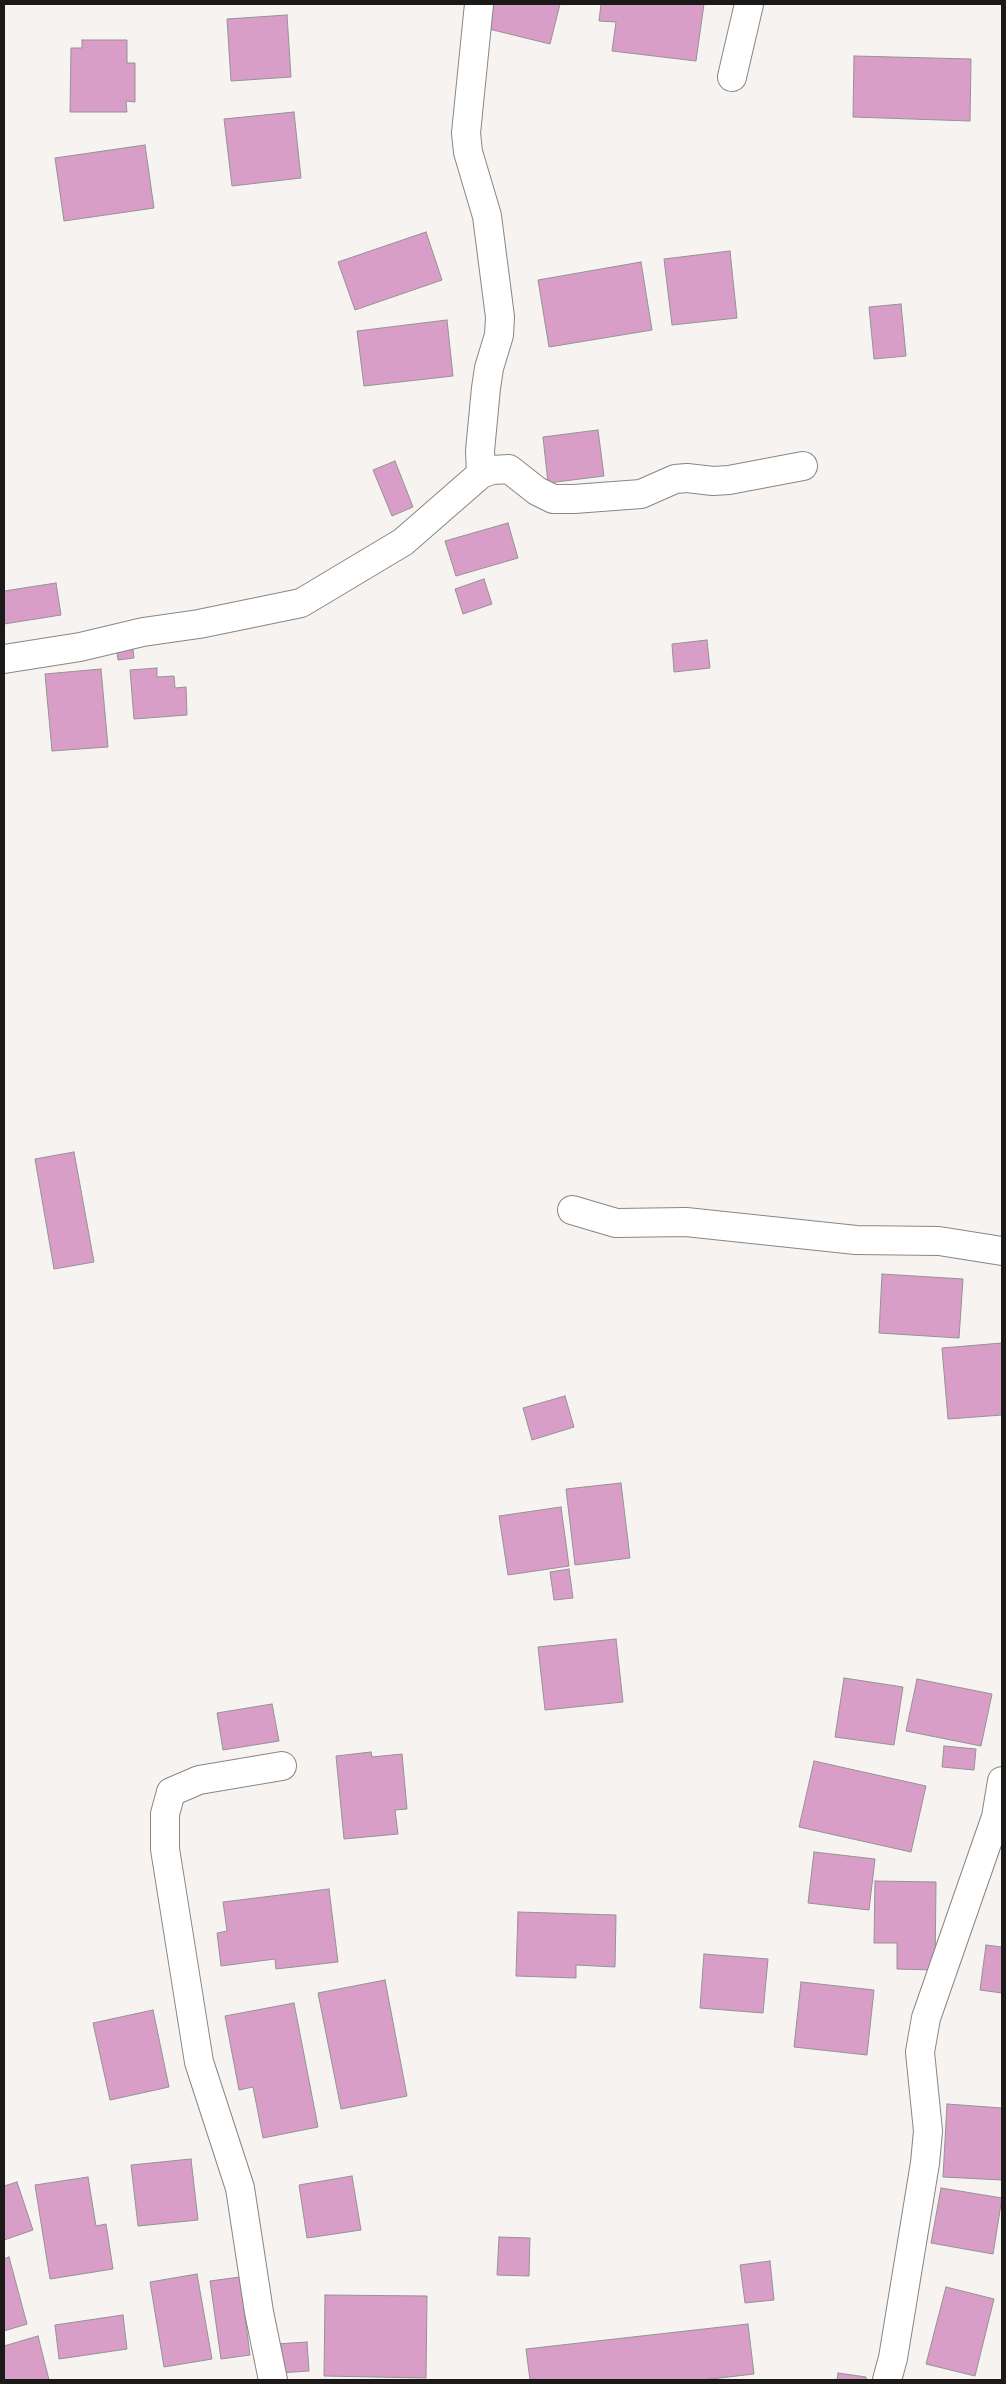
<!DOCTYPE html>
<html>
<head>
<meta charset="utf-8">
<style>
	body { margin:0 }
	#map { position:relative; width:1006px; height:2384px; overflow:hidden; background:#f6f3f1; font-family:Roboto,sans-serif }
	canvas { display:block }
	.frame { position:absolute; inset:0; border:5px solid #1b1a19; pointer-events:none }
</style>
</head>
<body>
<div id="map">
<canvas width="1006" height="2384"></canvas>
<div class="frame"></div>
</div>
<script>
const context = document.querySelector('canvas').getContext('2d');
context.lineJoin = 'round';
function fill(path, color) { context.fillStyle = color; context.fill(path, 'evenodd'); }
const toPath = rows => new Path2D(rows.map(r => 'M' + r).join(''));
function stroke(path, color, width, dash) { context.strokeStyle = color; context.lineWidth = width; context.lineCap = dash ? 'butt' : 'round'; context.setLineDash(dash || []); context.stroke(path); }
const building = toPath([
	[491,4,560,4,550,44,485,28,491,4],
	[601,4,704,4,696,61,612,51,616,22,599,21,601,4],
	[287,15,291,77,231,81,227,19,287,15],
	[82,40,127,40,127,63,135,63,135,102,126,101,127,112,70,112,71,48,82,48,82,40],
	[854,56,971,59,970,121,853,117,854,56],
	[294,112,301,178,232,186,224,119,294,112],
	[145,145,154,208,64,221,55,158,145,145],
	[426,232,442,280,355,310,338,262,426,232],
	[730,251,737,318,672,325,664,259,730,251],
	[641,262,652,330,549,347,538,280,641,262],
	[901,304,906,356,874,359,869,307,901,304],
	[447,320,453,376,364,386,357,331,447,320],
	[598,430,604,476,548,483,543,437,598,430],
	[395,461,413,507,392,516,373,470,395,461],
	[508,523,518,558,456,576,445,541,508,523],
	[484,579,492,604,463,614,455,589,484,579],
	[56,583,61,615,4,624,4,591,56,583],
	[707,640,710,668,674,672,672,644,707,640],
	[132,642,134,658,118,660,116,644,132,642],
	[157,668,157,677,174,676,175,688,186,687,187,715,134,719,130,670,157,668],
	[101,669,108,747,52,751,45,674,101,669],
	[74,1152,94,1262,54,1269,35,1159,74,1152],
	[882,1274,963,1279,959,1338,879,1333,882,1274],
	[1002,1343,1002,1415,948,1419,942,1348,1002,1343],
	[565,1396,574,1427,532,1440,523,1408,565,1396],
	[621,1483,630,1558,575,1565,566,1489,621,1483],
	[561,1507,569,1566,508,1575,499,1516,561,1507],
	[569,1569,573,1598,554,1600,550,1572,569,1569],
	[616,1639,623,1702,545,1710,538,1647,616,1639],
	[844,1678,903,1687,894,1745,835,1737,844,1678],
	[917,1679,992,1694,981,1746,906,1731,917,1679],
	[272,1704,279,1741,223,1750,217,1713,272,1704],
	[944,1746,976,1749,974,1770,942,1767,944,1746],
	[371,1752,372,1757,402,1754,407,1809,395,1810,398,1834,344,1839,336,1756,371,1752],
	[814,1761,926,1786,911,1852,799,1827,814,1761],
	[814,1852,875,1859,869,1910,808,1903,814,1852],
	[875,1881,936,1882,935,1970,897,1969,897,1943,874,1943,875,1881],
	[329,1889,338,1962,276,1969,275,1959,221,1966,217,1933,227,1931,223,1902,329,1889],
	[518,1912,616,1915,615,1967,576,1965,576,1978,516,1976,518,1912],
	[986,1945,1002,1947,1002,1993,980,1990,986,1945],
	[704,1954,768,1959,763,2013,700,2008,704,1954],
	[385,1980,407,2096,341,2109,318,1993,385,1980],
	[801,1982,874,1990,867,2055,794,2047,801,1982],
	[294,2003,318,2127,263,2138,253,2087,239,2090,225,2016,294,2003],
	[153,2010,169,2087,110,2100,93,2023,153,2010],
	[947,2104,1002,2108,1002,2180,943,2177,947,2104],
	[191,2159,198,2220,138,2226,131,2165,191,2159],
	[352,2176,361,2230,307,2238,299,2185,352,2176],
	[88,2177,96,2226,106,2224,113,2269,50,2279,35,2185,88,2177],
	[17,2182,33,2230,4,2240,4,2186,17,2182],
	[941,2188,1002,2198,993,2254,931,2243,941,2188],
	[499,2237,530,2238,529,2276,497,2275,499,2237],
	[9,2257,27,2324,4,2331,4,2259,9,2257],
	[770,2261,774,2300,745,2303,740,2265,770,2261],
	[197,2274,212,2359,164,2367,150,2282,197,2274],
	[240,2277,250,2355,221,2359,210,2281,240,2277],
	[946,2287,994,2299,975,2376,926,2364,946,2287],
	[325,2295,427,2296,426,2378,324,2376,325,2295],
	[123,2315,127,2349,59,2359,55,2325,123,2315],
	[748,2324,754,2374,702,2380,530,2380,526,2349,748,2324],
	[38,2336,49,2380,4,2380,4,2346,38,2336],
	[307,2342,309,2371,279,2373,276,2344,307,2342],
	[838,2373,866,2377,866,2380,837,2380,838,2373]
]);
const minor = toPath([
	[479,4,466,133,468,152,487,216,500,317,499,335,489,368,486,388,480,451,481,474],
	[732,77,749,4],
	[4,659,80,647,143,632,199,624,301,603,403,542,481,474,492,470,509,469,537,491,553,499,574,499,641,494,675,479,687,478,713,481,729,480,803,466],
	[572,1210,616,1223,686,1222,856,1240,939,1241,1002,1251],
	[273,2380,259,2312,240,2188,199,2062,165,1849,165,1814,171,1792,199,1780,282,1766],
	[887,2380,893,2358,925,2163,928,2131,920,2052,926,2018,996,1817,1002,1781]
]);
fill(building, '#d89ec7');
stroke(building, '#959294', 1);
stroke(minor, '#898684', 30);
stroke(minor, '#fff', 28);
</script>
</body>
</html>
